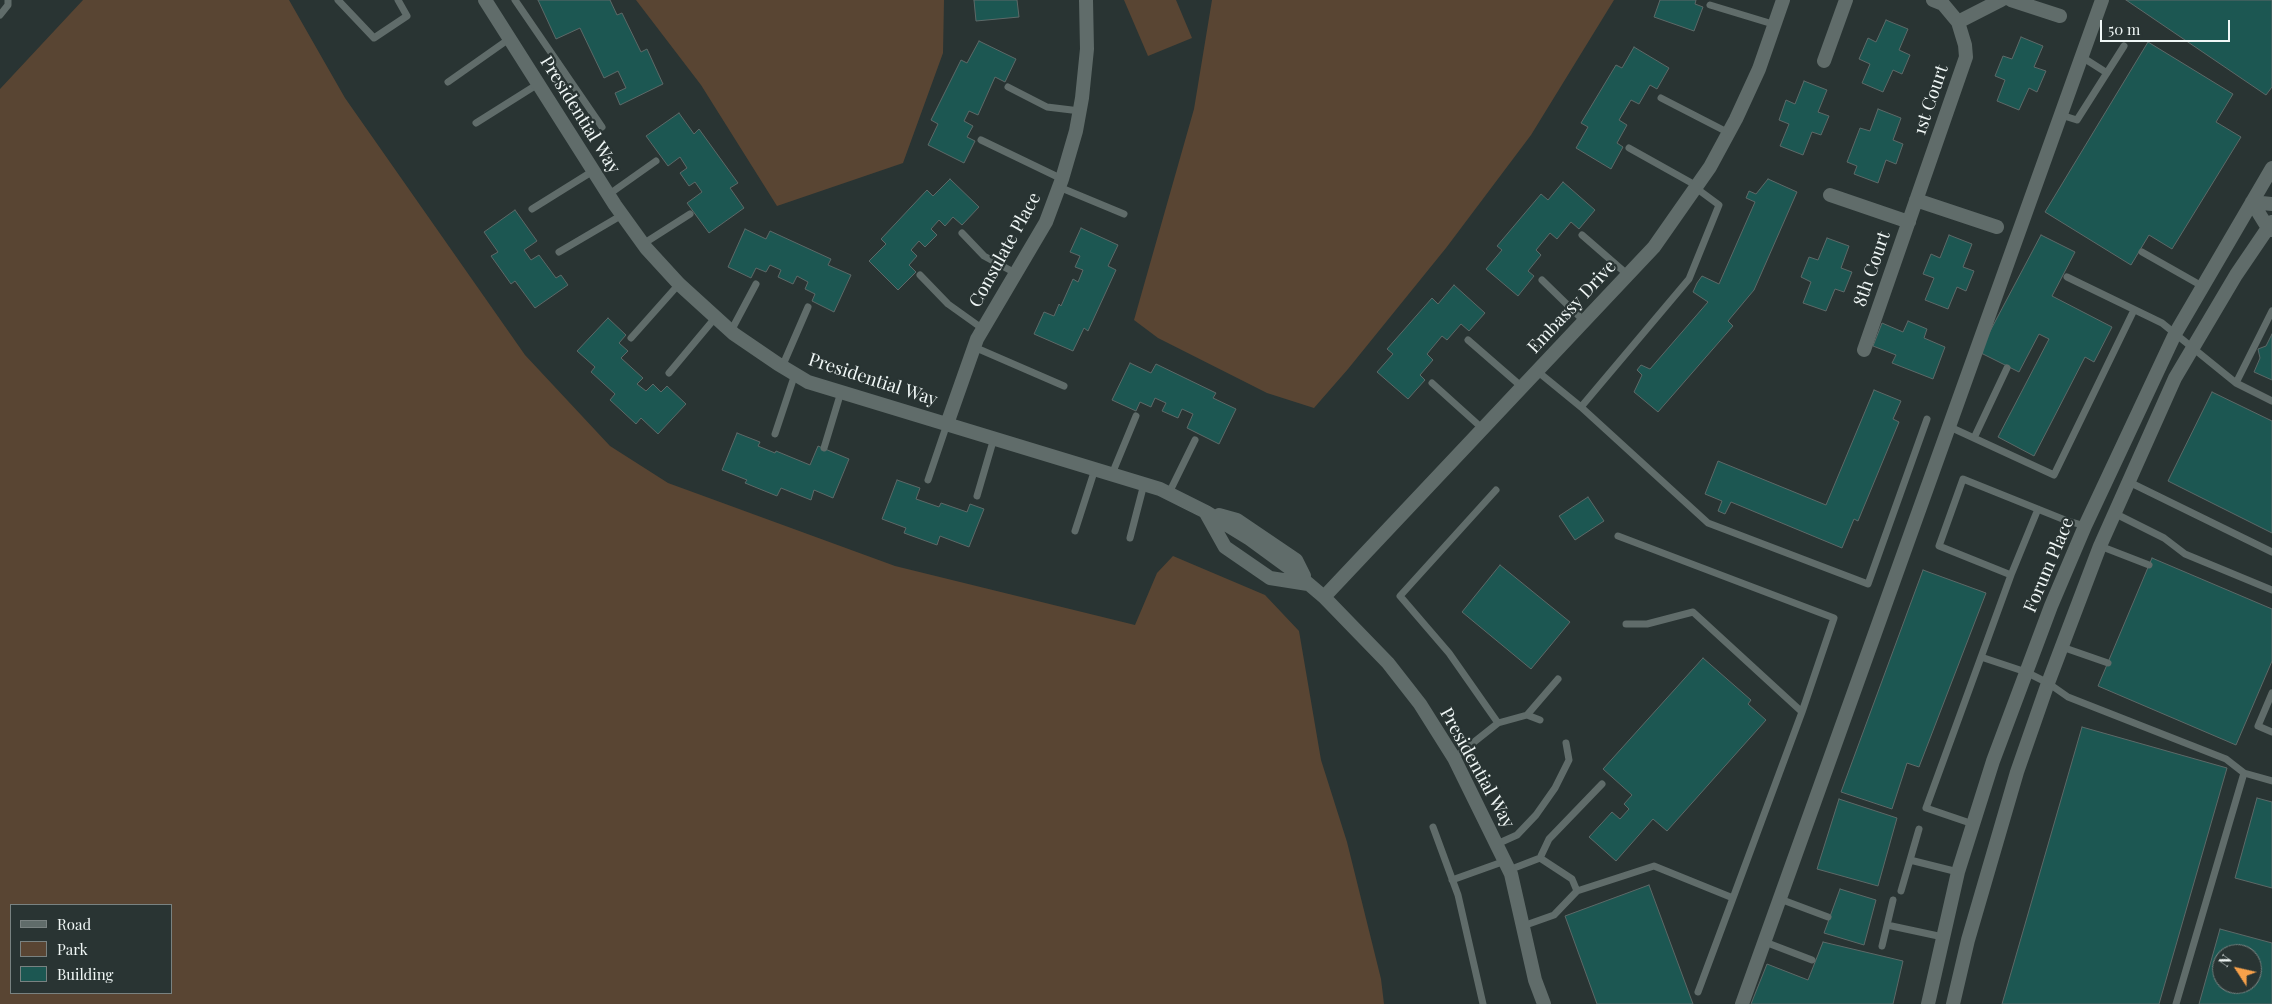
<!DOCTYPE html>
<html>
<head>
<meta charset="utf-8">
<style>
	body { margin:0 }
	#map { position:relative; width:2272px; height:1004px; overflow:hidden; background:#293433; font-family:"Playfair Display",serif }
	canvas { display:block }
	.legend { position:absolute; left:10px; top:904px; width:162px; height:90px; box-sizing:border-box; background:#293433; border:1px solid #798281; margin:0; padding:6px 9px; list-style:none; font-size:15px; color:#f0f7f6 }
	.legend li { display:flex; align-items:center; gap:10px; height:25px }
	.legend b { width:25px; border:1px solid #798281 }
	.north { position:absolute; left:2212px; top:944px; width:50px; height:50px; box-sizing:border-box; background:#293433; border:1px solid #798281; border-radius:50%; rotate:305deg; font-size:14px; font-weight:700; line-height:20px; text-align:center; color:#f0f7f6 }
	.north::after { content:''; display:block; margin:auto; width:18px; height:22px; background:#f8a14a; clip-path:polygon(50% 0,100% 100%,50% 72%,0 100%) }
	.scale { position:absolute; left:2100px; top:20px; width:130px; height:22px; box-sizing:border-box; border:2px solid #f0f7f6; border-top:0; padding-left:6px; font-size:15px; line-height:18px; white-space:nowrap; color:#f0f7f6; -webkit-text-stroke:4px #293433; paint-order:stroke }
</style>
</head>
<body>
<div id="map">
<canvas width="2272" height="1004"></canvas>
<ul class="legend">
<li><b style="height:6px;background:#606c6a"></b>Road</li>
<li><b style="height:14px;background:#594533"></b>Park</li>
<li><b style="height:14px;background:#1c5752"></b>Building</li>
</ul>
<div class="north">N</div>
<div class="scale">50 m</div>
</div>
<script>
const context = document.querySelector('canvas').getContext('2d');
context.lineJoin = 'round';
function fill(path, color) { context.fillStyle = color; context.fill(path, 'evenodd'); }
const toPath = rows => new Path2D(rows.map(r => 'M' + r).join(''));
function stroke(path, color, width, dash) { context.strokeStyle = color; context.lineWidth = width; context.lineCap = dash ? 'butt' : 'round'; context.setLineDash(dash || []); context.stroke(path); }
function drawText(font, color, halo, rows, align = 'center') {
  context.font = font + ' "Playfair Display",serif'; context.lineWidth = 4.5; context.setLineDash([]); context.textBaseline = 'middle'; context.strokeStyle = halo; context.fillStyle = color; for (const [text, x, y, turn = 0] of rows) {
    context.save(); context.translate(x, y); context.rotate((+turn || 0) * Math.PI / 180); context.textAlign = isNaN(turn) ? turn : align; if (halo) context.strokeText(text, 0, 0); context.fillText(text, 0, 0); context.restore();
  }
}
const green = toPath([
	[83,0,289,0,345,98,525,355,610,446,668,483,895,566,1135,625,1157,573,1173,556,1265,595,1299,631,1321,760,1347,842,1381,979,1384,1004,0,1004,0,89],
	[171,905,171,993,11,993,11,905],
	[636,0,944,0,943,53,903,163,777,206,701,85],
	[1124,0,1176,0,1192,38,1148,56],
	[1212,0,1614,0,1531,135,1446,248,1348,369,1314,408,1267,393,1158,338,1134,320,1194,109]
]);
const building = toPath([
	[538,0,610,0,617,15,622,13,641,52,647,49,663,84,620,105,615,93,626,88,618,71,604,78,580,28,556,39,538,0],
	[974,0,1017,0,1019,17,976,21,974,0],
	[1660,0,1696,0,1695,4,1703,7,1694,31,1654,17,1660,0],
	[2126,0,2272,0,2272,87,2266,95,2126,0],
	[1886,20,1908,29,1899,50,1910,55,1902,74,1893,70,1883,92,1862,83,1870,64,1859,59,1868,38,1876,42,1886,20],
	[2021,37,2043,46,2034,67,2046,71,2037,92,2029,88,2019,110,1997,101,2005,80,1995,76,2003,56,2012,59,2021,37],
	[979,41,1016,59,1005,82,995,77,978,115,969,111,964,121,973,126,967,137,975,141,964,163,928,145,938,124,931,120,961,60,967,63,979,41],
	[2148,42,2233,94,2216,122,2241,137,2172,249,2149,235,2131,265,2045,212,2148,42],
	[1634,47,1669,68,1657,89,1650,85,1639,104,1631,100,1619,120,1627,125,1617,143,1623,147,1611,169,1576,148,1588,127,1581,123,1616,65,1622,68,1634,47],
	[1804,81,1827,90,1818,112,1829,116,1821,135,1812,132,1803,155,1780,146,1789,124,1779,120,1786,100,1795,104,1804,81],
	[1878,109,1901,118,1893,140,1903,144,1896,164,1886,160,1878,183,1854,174,1857,166,1847,162,1860,128,1870,131,1878,109],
	[679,113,694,134,699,129,738,183,730,188,744,208,709,233,687,203,702,192,695,182,689,186,680,173,687,168,680,157,668,166,646,136,679,113],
	[950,179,979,207,962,225,953,217,945,226,939,220,931,229,937,235,925,247,919,241,911,250,917,256,909,265,916,272,898,290,869,261,886,244,881,239,927,190,933,196,950,179],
	[1768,179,1797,192,1754,290,1728,321,1733,326,1658,412,1634,392,1642,375,1637,370,1641,365,1650,369,1708,302,1693,292,1697,283,1702,276,1719,284,1755,202,1746,198,1749,191,1756,194,1768,179],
	[1563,182,1595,210,1579,229,1571,222,1557,239,1550,233,1536,250,1541,255,1528,271,1534,276,1518,296,1486,269,1502,250,1497,246,1541,194,1548,200,1563,182],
	[515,210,537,241,524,250,531,260,539,255,556,278,561,275,568,285,535,308,515,281,511,284,491,256,498,252,484,232,515,210],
	[1081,228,1118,245,1108,266,1116,270,1088,331,1084,328,1073,351,1034,334,1044,312,1054,316,1059,304,1061,306,1073,279,1078,282,1083,270,1075,267,1080,256,1070,252,1081,228],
	[745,229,766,239,770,231,831,259,828,265,851,275,834,312,812,301,815,294,805,289,808,282,797,276,793,284,778,277,781,270,770,265,766,272,756,268,751,278,728,267,745,229],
	[1949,235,1972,244,1963,267,1974,271,1966,291,1957,287,1948,309,1925,300,1934,278,1923,274,1931,254,1940,258,1949,235],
	[2041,235,2075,252,2052,296,2112,327,2094,362,2085,357,2034,456,1998,437,2049,339,2039,334,2019,372,1979,352,2041,235],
	[1827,238,1849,246,1841,268,1852,272,1844,292,1835,289,1826,311,1803,303,1811,282,1801,277,1809,257,1818,260,1827,238],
	[1454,285,1485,313,1469,331,1461,324,1447,340,1442,336,1427,354,1433,360,1420,375,1425,380,1408,399,1377,372,1393,354,1387,349,1432,298,1438,304,1454,285],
	[608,318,626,335,619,343,628,351,621,358,643,378,637,384,646,391,653,384,661,392,667,386,686,404,658,434,641,418,636,424,610,400,615,394,591,372,595,367,577,351,608,318],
	[1908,321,1927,329,1924,338,1945,347,1933,379,1892,363,1896,355,1873,346,1882,323,1903,332,1908,321],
	[2272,334,2272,380,2254,372,2260,358,2258,349,2266,346,2272,334],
	[1130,363,1151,373,1156,364,1216,393,1213,398,1236,409,1219,444,1187,428,1193,414,1182,409,1178,418,1162,411,1166,403,1155,398,1151,407,1140,402,1136,411,1112,400,1130,363],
	[1874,390,1901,401,1893,419,1899,422,1858,521,1854,519,1842,548,1731,502,1725,514,1718,511,1722,501,1705,494,1718,461,1826,505,1874,390],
	[2212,392,2272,421,2272,533,2168,481,2212,392],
	[737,433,760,442,758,446,775,453,776,451,810,465,818,446,849,459,833,498,814,490,811,500,781,488,777,496,745,483,747,480,722,470,737,433],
	[897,480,920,488,916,499,939,507,941,503,967,512,970,504,984,509,969,547,940,536,937,545,904,533,906,528,882,519,897,480],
	[1588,497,1604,521,1575,540,1559,516,1588,497],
	[2152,558,2272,609,2272,661,2236,745,2098,686,2152,558],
	[1500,565,1570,622,1531,669,1462,612,1500,565],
	[1923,570,1986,593,1919,767,1907,763,1892,809,1841,792,1923,570],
	[1703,658,1751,700,1748,704,1766,720,1667,831,1653,819,1616,861,1589,837,1612,812,1620,819,1629,809,1624,804,1632,795,1603,769,1703,658],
	[2082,727,2227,768,2159,1004,2002,1004,2082,727],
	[2257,798,2272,802,2272,888,2235,878,2257,798],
	[1839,799,1897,818,1878,886,1817,869,1839,799],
	[1649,885,1693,1004,1597,1004,1565,916,1649,885],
	[1840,889,1876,900,1864,945,1824,933,1840,889],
	[2220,929,2272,943,2272,1004,2199,1004,2220,929],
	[2222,954,2252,954,2252,984,2222,984,2222,954],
	[1823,942,1903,961,1893,1004,1751,1004,1767,964,1808,980,1823,942]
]);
const service = toPath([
	[338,0,374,38,407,16,398,0],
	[515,0,602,127],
	[1710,5,1776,25],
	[0,15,8,5,8,0],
	[2082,57,2107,73],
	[448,82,509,39],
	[1008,87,1047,107,1080,111],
	[1661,98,1729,133],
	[2061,115,2077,120,2124,46],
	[476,123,538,84],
	[981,140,1062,179],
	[1629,148,1697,186],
	[1059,187,1124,214],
	[608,195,656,161],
	[532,209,593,171],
	[962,233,984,256,1017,274],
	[1582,235,1628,275],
	[643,244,690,214],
	[559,252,622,215],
	[2142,252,2202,286],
	[920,275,948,304,983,329],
	[2067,277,2162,323,2236,383,2272,401],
	[1542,280,1584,321],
	[731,331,756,284],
	[631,338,679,284],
	[1468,340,1522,387],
	[974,347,1064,386],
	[782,367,808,307],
	[1537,371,1581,407,1689,279,1719,205,1696,188],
	[669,373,715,318],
	[1432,383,1483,429],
	[2236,383,2272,311],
	[1581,407,1708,523,1868,584,1927,419],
	[1950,427,2054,475,2134,310],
	[775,434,795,374],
	[1974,438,2007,368],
	[824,448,841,392],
	[1112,474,1136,416],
	[928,480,947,424],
	[2129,482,2272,552],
	[1169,493,1195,440],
	[977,496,994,438],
	[2038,509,2011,575,1939,546,1963,479,2065,520,2085,526],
	[2116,514,2164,538,2185,554,2272,590],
	[1075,531,1095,469],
	[1618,536,1834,618,1802,712],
	[1130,538,1144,484],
	[2100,546,2149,565],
	[1626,624,1647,624,1693,612,1802,712,1733,898],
	[2062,647,2108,663],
	[1981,657,2026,672,2048,683,2068,697,2226,759,2244,773],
	[2272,693,2258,726,2272,732],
	[1527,715,1558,679],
	[1498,723,1527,715,1540,720],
	[1454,758,1498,723,1449,653,1400,596,1496,490],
	[1973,824,1926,808,2011,575],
	[1433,827,1458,895,1483,1004],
	[1497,844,1517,835,1536,815,1555,788,1569,760,1566,743],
	[1540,858,1549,839,1602,784],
	[1910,860,1958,872],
	[1509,870,1540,858,1572,879,1577,891,1554,915,1523,926],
	[1452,880,1505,861],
	[1577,891,1654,866,1733,898,1698,992],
	[1901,891,1919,829],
	[1780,899,1828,917],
	[1887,925,1943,937],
	[1765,942,1812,960],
	[1882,946,1893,900],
	[2176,1004,2244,773,2272,781]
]);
const minor = toPath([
	[485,0,615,205,646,248,679,284,734,334,778,364,808,382,1160,489,1206,512,1250,539,1291,569,1324,597,1388,663,1420,704,1454,758,1511,874,1535,980,1544,1004],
	[2011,0,2060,16],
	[1958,22,2001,0],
	[1824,61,1846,0],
	[1830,195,1909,222],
	[1916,200,1997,227],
	[2252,202,2268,228,2272,230],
	[2252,202,2272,204],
	[1864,350,1966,57,1965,45,1958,22,1943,4,1933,0],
	[947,424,977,339,1046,222,1062,179,1076,131,1082,98,1087,49,1086,0],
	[1206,513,1225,547,1270,578,1308,584],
	[1219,515,1237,520,1296,560,1304,576],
	[1324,597,1654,247,1710,167,1736,119,1759,69,1783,0],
	[1742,1004,2102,0],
	[1928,1004,1958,872,1993,761,2051,606,2085,526,2175,334,2272,168],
	[1953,1004,1968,940,2017,772,2048,683,2100,546,2175,378,2236,275,2272,222]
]);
const streetNames = [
	["1st Court",1931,100,-71],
	["Presidential Way",580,115,58],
	["Consulate Place",1005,250,-61],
	["8th Court",1872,269,-71],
	["Embassy Drive",1572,307,-47],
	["Presidential Way",873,380,18],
	["Forum Place",2049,565,-67],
	["Presidential Way",1477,768,61]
];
fill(green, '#594533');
fill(building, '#1c5752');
stroke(building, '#5d6968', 1);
stroke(service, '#606c6a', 7);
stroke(minor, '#606c6a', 14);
drawText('18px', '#f0f7f6', '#293433', streetNames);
</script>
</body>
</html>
